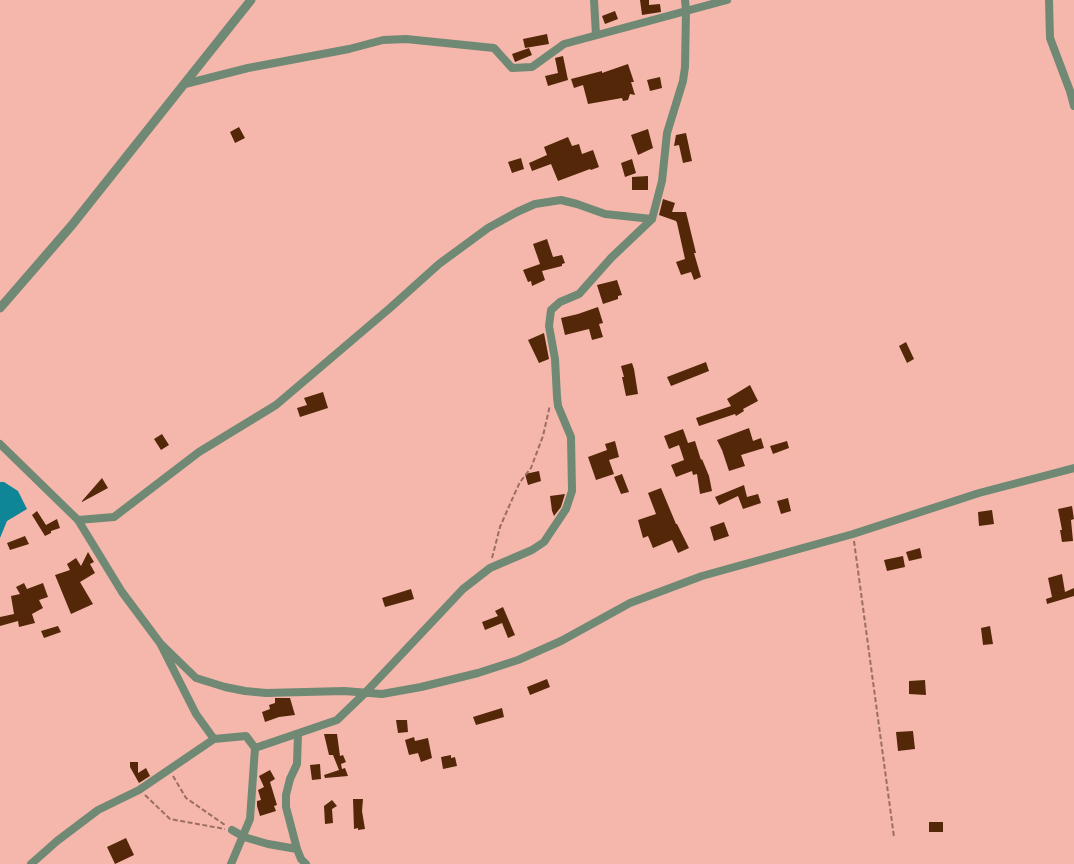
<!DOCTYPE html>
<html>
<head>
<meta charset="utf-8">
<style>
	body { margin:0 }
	canvas { display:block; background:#f5b7ab }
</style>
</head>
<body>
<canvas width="1074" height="864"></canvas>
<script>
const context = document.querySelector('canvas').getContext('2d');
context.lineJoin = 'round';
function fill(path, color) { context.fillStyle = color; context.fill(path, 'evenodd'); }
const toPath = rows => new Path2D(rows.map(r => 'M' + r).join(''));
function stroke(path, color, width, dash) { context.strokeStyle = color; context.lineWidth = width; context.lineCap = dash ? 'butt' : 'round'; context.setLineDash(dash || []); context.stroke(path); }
const water = toPath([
	[0,482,4,482,18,491,27,509,7,521,0,538]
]);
const building = toPath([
	[640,0,649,0,649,5,660,4,661,12,642,15],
	[615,11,618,19,605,24,602,16],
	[547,34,549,44,525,48,523,39],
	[529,48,532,55,515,62,512,54],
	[563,56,568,80,548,86,545,76,558,73,555,58],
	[628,64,634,82,631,82,635,95,630,94,628,100,623,101,622,98,588,104,583,85,574,88,571,79,602,71,602,73],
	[660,77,662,88,650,91,647,80],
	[239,127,245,138,235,143,230,132],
	[648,129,653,148,638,155,631,135],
	[686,133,692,161,683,163,679,145,674,146,676,135],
	[568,137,572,146,579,144,582,154,593,150,599,167,591,170,590,169,558,181,551,164,532,171,529,163,547,155,544,147],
	[521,158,524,169,512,173,508,162],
	[632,159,636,173,625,177,621,163],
	[648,176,648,190,632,190,632,177],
	[663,199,675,203,672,212,686,212,696,253,694,253,701,277,694,280,691,272,681,275,676,262,685,259,677,223,676,221,659,215],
	[547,239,553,257,562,255,565,263,562,264,562,266,542,271,545,280,532,286,531,281,528,282,523,270,540,264,533,244],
	[617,280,622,295,618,296,618,299,603,304,597,285],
	[598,307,603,323,599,324,603,337,592,340,589,329,565,335,561,318,578,314],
	[544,333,549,359,539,363,528,340],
	[906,342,914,359,907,363,899,346],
	[706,362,709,371,671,386,667,377],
	[632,363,634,369,638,394,626,396,622,377,624,377,621,366],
	[750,385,758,401,743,409,744,411,736,416,735,414,699,426,696,418,731,406,727,399],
	[323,392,328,408,300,417,297,408,307,405,304,398],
	[749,428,753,441,761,438,764,448,741,455,745,466,729,471,722,450,717,440],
	[683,429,688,443,695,441,701,460,702,459,709,476,712,491,700,494,697,474,693,475,692,471,676,477,671,465,684,460,679,445,669,449,664,436],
	[162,434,169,445,161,450,154,439],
	[615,441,619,457,609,460,614,474,596,480,588,457,607,450,605,444],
	[787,441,789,448,773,454,770,446],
	[539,471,541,481,528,485,525,474],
	[622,474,629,492,621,494,614,477],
	[102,478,108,488,82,502,82,501],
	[744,485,747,497,758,494,761,503,743,509,738,496,719,505,715,497],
	[661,488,676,524,677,524,689,548,678,553,672,540,653,548,648,536,643,538,638,520,656,514,648,493],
	[565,494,561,507,554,516,552,511,550,496],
	[788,498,791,511,781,514,777,501],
	[1072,506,1074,519,1071,520,1073,541,1062,542,1060,530,1062,530,1058,509],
	[992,510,994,524,979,526,978,512],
	[37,511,46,525,57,519,60,528,51,531,51,533,45,536,32,515],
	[724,522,729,536,714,541,710,527],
	[25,536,29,544,10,550,7,543],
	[920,548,922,558,909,561,906,552],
	[88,552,94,562,90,564,95,573,80,582,93,604,71,614,55,575,70,570,67,564,76,558,81,566],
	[903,556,905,567,887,571,884,560],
	[1062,574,1065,592,1074,588,1074,596,1047,604,1046,599,1052,597,1048,578],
	[24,583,27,589,43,583,48,597,39,600,43,608,32,614,35,623,19,627,18,621,0,626,0,617,14,614,11,596,20,594,16,587],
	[411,589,414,599,385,607,382,598],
	[503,607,515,635,508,638,502,623,485,630,482,622,498,616,495,611],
	[58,626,61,632,44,638,41,631],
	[990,626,993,644,983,645,981,628],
	[547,679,550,687,530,695,527,687],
	[925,680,926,695,909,694,909,681],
	[275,698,290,698,295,715,279,717,265,722,262,712,270,709,269,705,275,703],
	[502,708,504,717,476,725,473,717],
	[396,720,407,720,408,732,398,733],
	[913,731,915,749,898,751,896,732],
	[324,734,337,734,340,756,343,755,346,762,341,764,342,769,345,768,348,776,325,778,324,775,339,770,333,755,329,755],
	[414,737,415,741,428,738,432,758,421,762,418,753,409,755,405,740],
	[451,755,451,758,455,757,457,766,443,769,441,757],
	[130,762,138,762,138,773,146,768,150,776,139,783,130,767],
	[320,764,321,779,312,780,310,765],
	[270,770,275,779,270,782,277,805,274,806,276,811,260,816,257,806,257,801,261,800,258,790,264,787,259,776],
	[353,799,363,799,362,811,365,829,358,830,358,828,354,829],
	[332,800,337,806,332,809,333,823,325,824,324,806],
	[929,822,943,822,943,832,929,832],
	[126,838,134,855,115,864,107,847]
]);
const path = toPath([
	[854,541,894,837],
	[492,558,500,527,514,495,520,482,531,468,543,436,550,405],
	[173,776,186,798,225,825],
	[145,795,170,819,225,829]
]);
const minor = toPath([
	[594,0,596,35],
	[1049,0,1050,38,1070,91,1074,106],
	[185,84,248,68,349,49,383,40,406,39,494,48,512,68,532,67,564,44,727,0],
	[0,444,78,520,122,592,160,643,196,714,214,739,139,790,98,810,57,841,31,864],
	[78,520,114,517,199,452,276,405,390,308,439,264,488,228,517,212,535,204,561,200,577,204,605,214,652,219],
	[160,643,196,678,225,687,245,691,266,693,344,691,382,694,421,687,478,673,518,660,561,641,630,603,702,576,853,534,979,493,1074,468],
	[298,734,297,764,290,779,286,795,286,807,297,849,301,859,306,864],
	[214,739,246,736,255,748,337,720,365,693,463,589,490,568,532,550,544,542,566,509,572,491,571,437,558,406,557,397,555,359,549,326,551,310,560,302,579,294,611,258,652,219,662,181,667,133,683,81,685,67,686,11,685,0],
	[232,830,244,837,268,844,297,849],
	[231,864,250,819,255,748]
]);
const tertiary = toPath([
	[0,308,72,225,251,0]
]);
fill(water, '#0e8697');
fill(building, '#532708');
stroke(path, '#9b6d64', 2, [5, 2.5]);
stroke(minor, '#6f8974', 8);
stroke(tertiary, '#6f8974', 9);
</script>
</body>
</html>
